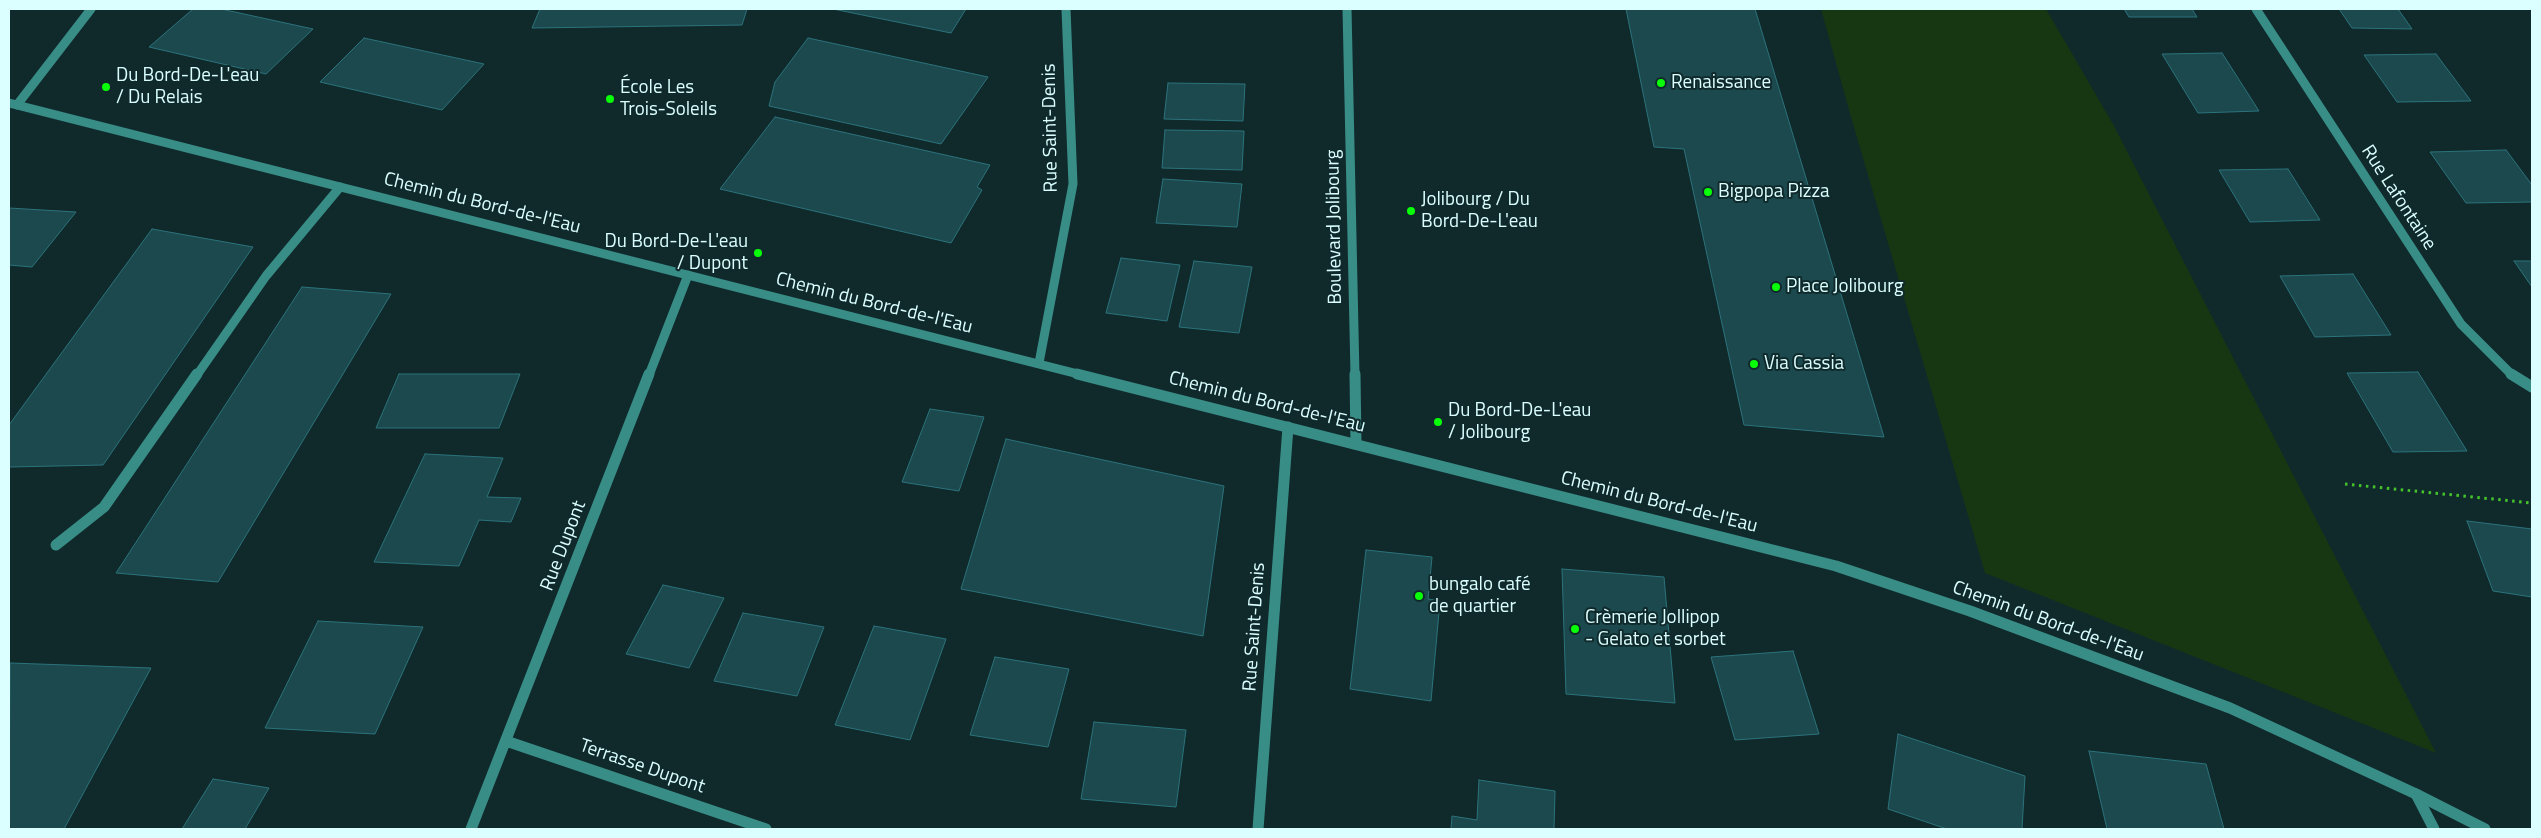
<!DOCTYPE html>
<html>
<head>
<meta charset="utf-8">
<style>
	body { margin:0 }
	#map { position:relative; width:2541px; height:838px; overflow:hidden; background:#102a2c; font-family:"Titillium Web",sans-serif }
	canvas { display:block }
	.frame { position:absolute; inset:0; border:10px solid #dbffff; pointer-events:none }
</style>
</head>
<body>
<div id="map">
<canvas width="2541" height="838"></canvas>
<div class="frame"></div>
</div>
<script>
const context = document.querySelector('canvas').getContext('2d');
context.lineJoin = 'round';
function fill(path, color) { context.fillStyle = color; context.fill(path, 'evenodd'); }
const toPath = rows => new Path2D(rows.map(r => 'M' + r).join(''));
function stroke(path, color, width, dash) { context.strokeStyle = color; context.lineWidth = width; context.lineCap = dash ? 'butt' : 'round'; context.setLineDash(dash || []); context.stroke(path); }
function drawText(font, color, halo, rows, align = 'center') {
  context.font = font + ' "Titillium Web",sans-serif'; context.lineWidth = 4; context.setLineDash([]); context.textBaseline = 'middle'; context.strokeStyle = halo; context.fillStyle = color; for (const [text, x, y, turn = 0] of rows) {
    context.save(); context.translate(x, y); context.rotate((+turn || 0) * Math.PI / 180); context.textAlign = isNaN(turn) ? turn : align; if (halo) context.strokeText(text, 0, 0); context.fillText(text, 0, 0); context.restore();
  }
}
const green = toPath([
	[1821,9,2046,9,2113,124,2436,753,1985,573,1853,124]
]);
const building = toPath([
	[193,9,221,9,313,29,266,74,149,47,193,9],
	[540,9,747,9,742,25,532,28,540,9],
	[833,9,966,9,951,33,833,9],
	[1626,9,1755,9,1884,437,1744,425,1684,149,1654,147,1626,9],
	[2124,9,2192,9,2197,17,2129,17,2124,9],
	[2339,9,2398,9,2412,29,2352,28,2339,9],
	[364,38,484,64,442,110,320,82,364,38],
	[808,38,988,77,941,144,769,106,775,82,808,38],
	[2222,53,2259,111,2198,113,2162,54,2222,53],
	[2436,54,2471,101,2397,102,2364,55,2436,54],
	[1168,83,1245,84,1243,121,1164,119,1168,83],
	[775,117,990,165,977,187,982,190,951,243,720,189,775,117],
	[1165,130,1244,131,1242,170,1162,168,1165,130],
	[2506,150,2532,185,2532,202,2466,203,2430,152,2506,150],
	[2288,169,2320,220,2250,222,2219,170,2288,169],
	[1163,179,1242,184,1237,227,1156,223,1163,179],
	[9,208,76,212,32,267,9,265,9,208],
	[152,229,253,247,103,465,9,467,9,425,152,229],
	[1121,258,1180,265,1167,321,1106,313,1121,258],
	[1194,261,1252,267,1239,333,1179,327,1194,261],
	[2514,261,2532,261,2532,287,2514,261],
	[2353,274,2391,335,2315,337,2280,276,2353,274],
	[302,287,391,294,218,582,116,573,302,287],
	[2418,372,2467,451,2393,452,2347,373,2418,372],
	[399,374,520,374,499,428,376,428,399,374],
	[930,409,984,417,959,491,902,482,930,409],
	[1006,439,1224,486,1203,636,961,589,1006,439],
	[425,454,503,458,487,497,521,498,511,522,479,520,459,566,374,562,425,454],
	[2467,521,2532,529,2532,597,2493,591,2467,521],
	[1366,550,1432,557,1428,599,1440,601,1431,701,1350,689,1366,550],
	[1562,569,1664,577,1675,703,1566,694,1562,569],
	[663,585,724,598,689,668,626,654,663,585],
	[743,613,824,627,797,696,714,681,743,613],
	[318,621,423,627,375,734,265,728,318,621],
	[874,626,946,639,910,740,835,725,874,626],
	[1793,651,1819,734,1735,740,1711,657,1793,651],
	[995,657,1069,669,1048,747,970,735,995,657],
	[10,663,151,668,64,829,9,829,10,663],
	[1094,722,1186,730,1176,807,1081,799,1094,722],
	[1898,734,2025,776,2022,829,1947,829,1888,809,1898,734],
	[2089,751,2206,764,2224,829,2107,829,2089,751],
	[213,779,269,788,245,829,182,829,213,779],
	[1479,780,1555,791,1554,829,1451,829,1452,816,1477,820,1479,780]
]);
const path = toPath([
	[2345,484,2532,503]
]);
const serviceFar1 = toPath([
	[197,375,266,276,340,187]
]);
const service = toPath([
	[56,545,104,507,197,374]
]);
const minorFar1 = toPath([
	[1347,9,1355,375],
	[2256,9,2461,324,2512,375],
	[17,105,91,9],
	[1039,363,1073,184,1066,9],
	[649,375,688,275]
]);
const minor = toPath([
	[1355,374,1356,444],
	[2511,374,2532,387],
	[506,741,766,829],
	[2416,794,2434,829],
	[471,829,649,374],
	[1258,829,1288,427]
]);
const tertiaryFar1 = toPath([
	[9,103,1082,375]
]);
const tertiary = toPath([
	[1077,374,1836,566,1970,611,2230,708,2416,794,2485,829]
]);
const markers = [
	[1661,83,5,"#08ff07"],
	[106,87,5,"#08ff07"],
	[610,99,5,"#08ff07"],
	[1708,192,5,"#08ff07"],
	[1411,211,5,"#08ff07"],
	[758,253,5,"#08ff07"],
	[1776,287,5,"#08ff07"],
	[1754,364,5,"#08ff07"],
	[1438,422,5,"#08ff07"],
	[1419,596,5,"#08ff07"],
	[1575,629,5,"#08ff07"]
];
const poiNames = [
	["Du Bord-De-L'eau",116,76],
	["/ Du Relais",116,98],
	["Renaissance",1671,83],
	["École Les",620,88],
	["Trois-Soleils",620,110],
	["Bigpopa Pizza",1718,192],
	["Jolibourg / Du",1421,200],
	["Bord-De-L'eau",1421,222],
	["Du Bord-De-L'eau",748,242,"right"],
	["/ Dupont",748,264,"right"],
	["Place Jolibourg",1786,287],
	["Via Cassia",1764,364],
	["Du Bord-De-L'eau",1448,411],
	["/ Jolibourg",1448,433],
	["bungalo café",1429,585],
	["de quartier",1429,607],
	["Crèmerie Jollipop",1585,618],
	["- Gelato et sorbet",1585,640]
];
const streetNames = [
	["Rue Saint-Denis",1051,128,-91],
	["Rue Lafontaine",2398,198,57],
	["Chemin du Bord-de-l'Eau",482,204,14],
	["Boulevard Jolibourg",1335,227,-91],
	["Chemin du Bord-de-l'Eau",874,304,14],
	["Chemin du Bord-de-l'Eau",1267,403,14],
	["Chemin du Bord-de-l'Eau",1659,503,14],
	["Rue Dupont",564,546,-69],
	["Chemin du Bord-de-l'Eau",2048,622,20],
	["Rue Saint-Denis",1255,627,-86],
	["Terrasse Dupont",642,767,19]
];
fill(green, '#173612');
fill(building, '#1b494e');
stroke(building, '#2c737b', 1);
stroke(path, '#44c32b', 3, [2.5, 4.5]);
stroke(serviceFar1, '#398d87', 9);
stroke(service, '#398d87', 11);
stroke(minorFar1, '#398d87', 9);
stroke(minor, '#398d87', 11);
stroke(tertiaryFar1, '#398d87', 9);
stroke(tertiary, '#398d87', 11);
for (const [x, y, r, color] of markers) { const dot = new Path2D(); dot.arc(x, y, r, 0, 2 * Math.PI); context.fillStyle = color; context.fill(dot); stroke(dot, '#102a2c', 2); }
drawText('19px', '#dbffff', '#102a2c', poiNames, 'left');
drawText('19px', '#dbffff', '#102a2c', streetNames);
</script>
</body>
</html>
